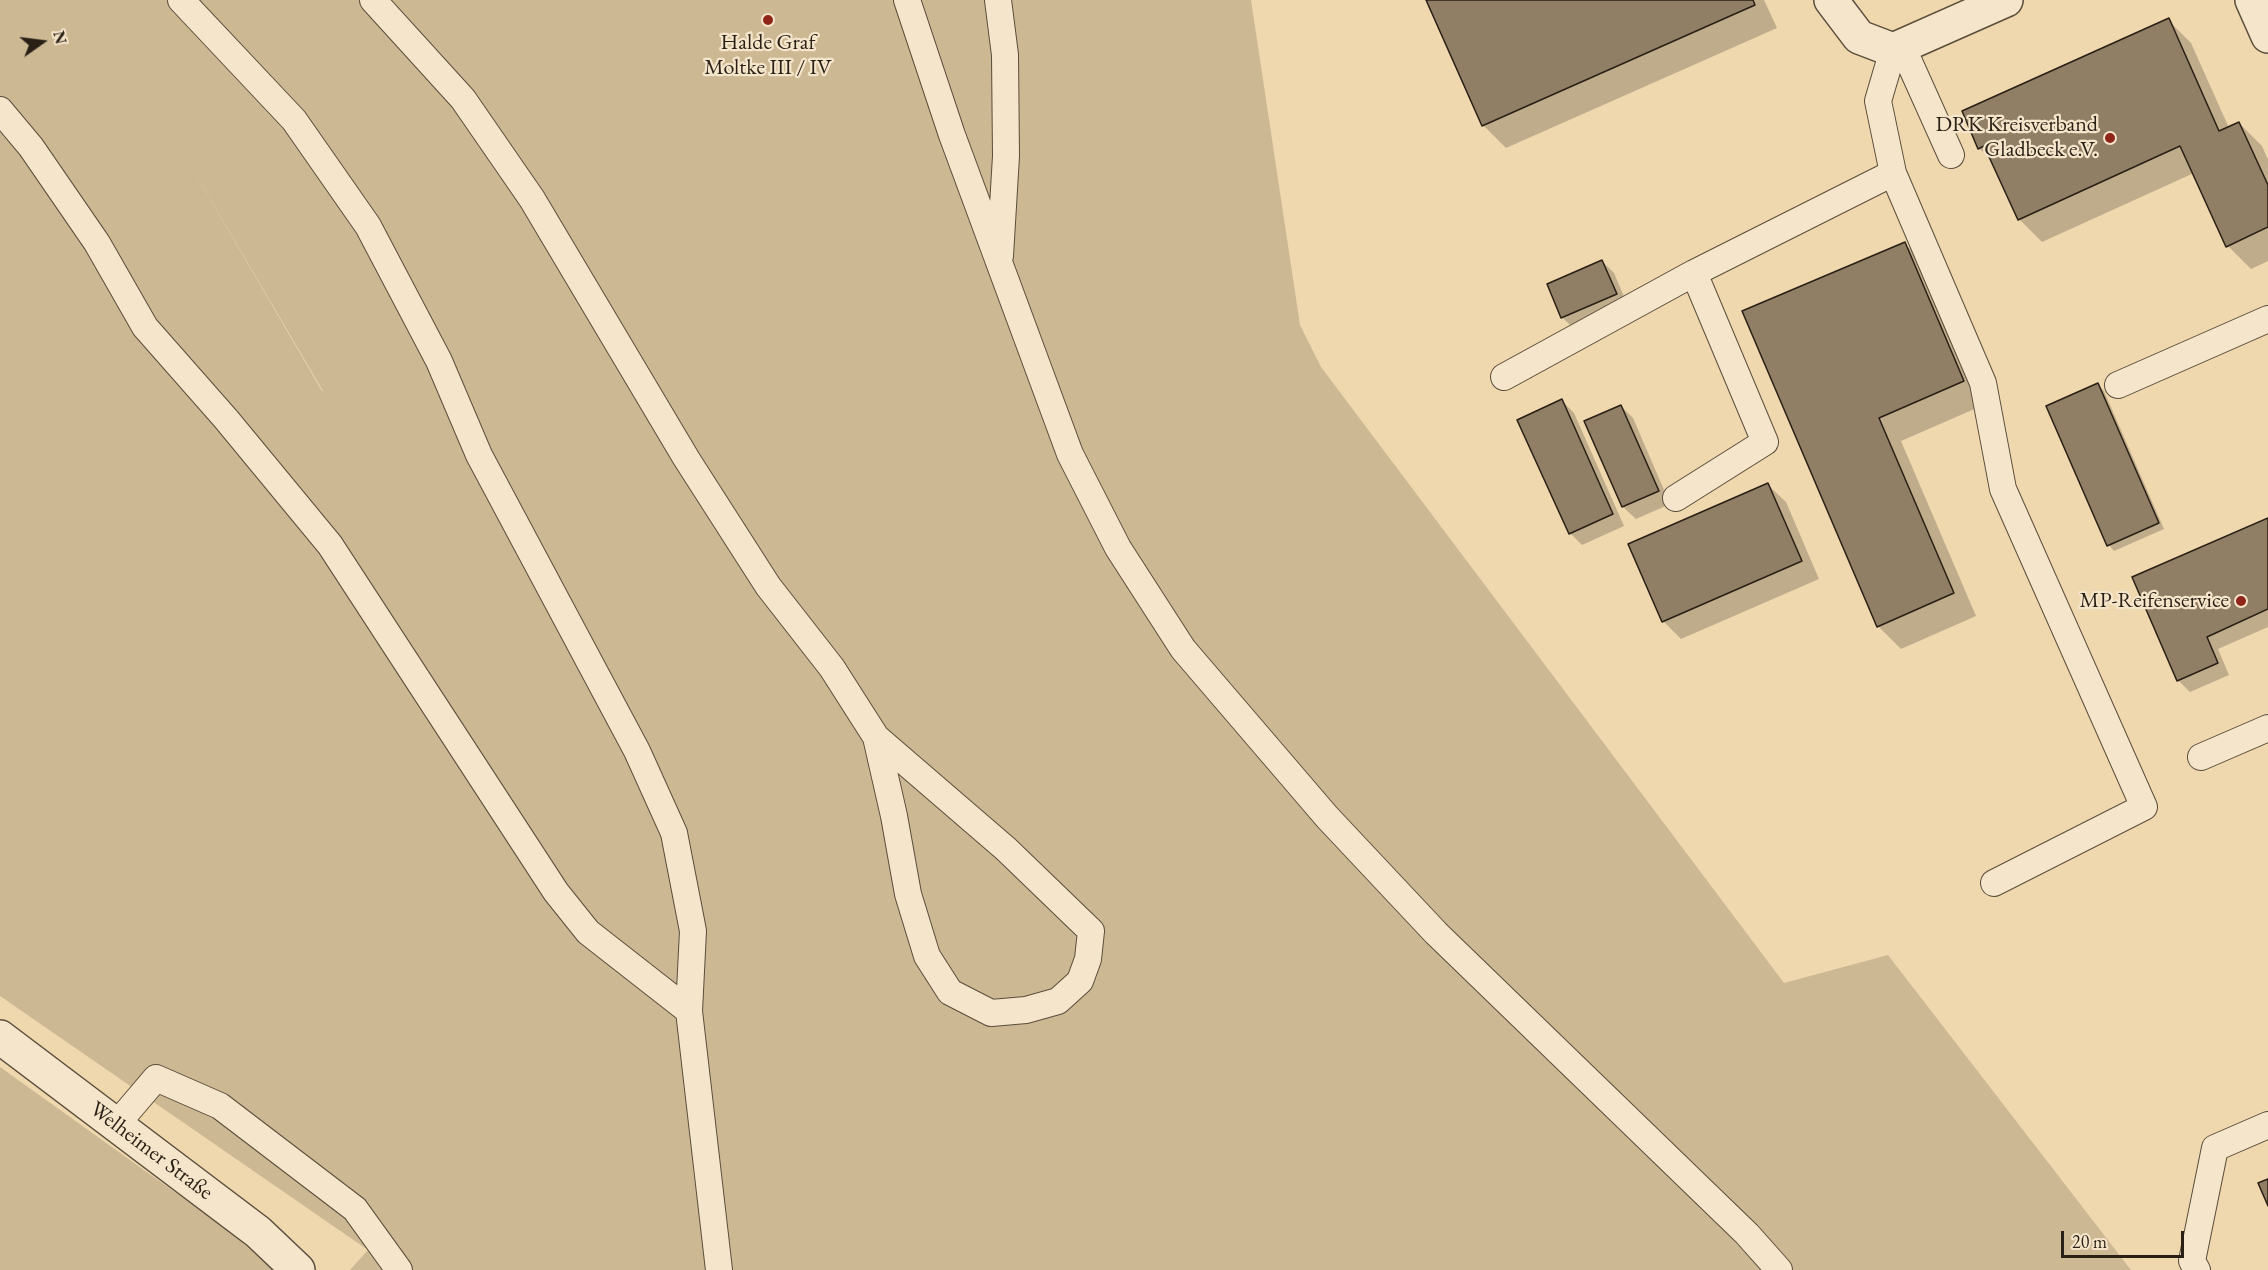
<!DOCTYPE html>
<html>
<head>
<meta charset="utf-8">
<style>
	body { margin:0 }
	#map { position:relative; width:2268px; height:1270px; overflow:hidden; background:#efd7ae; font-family:"EB Garamond",serif }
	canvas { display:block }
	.north { position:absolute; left:12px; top:12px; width:60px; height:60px; -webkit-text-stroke:4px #f5e5ca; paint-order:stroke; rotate:76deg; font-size:16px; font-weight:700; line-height:24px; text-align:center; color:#291f15 }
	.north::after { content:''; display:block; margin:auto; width:21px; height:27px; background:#291f15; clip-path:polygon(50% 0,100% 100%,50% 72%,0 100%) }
	.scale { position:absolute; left:2061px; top:1231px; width:123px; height:27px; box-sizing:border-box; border:3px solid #291f15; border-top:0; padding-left:8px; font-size:18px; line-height:21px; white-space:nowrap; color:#291f15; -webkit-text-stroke:4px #f5e5ca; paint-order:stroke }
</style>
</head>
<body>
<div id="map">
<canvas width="2268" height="1270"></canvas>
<div class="north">N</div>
<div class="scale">20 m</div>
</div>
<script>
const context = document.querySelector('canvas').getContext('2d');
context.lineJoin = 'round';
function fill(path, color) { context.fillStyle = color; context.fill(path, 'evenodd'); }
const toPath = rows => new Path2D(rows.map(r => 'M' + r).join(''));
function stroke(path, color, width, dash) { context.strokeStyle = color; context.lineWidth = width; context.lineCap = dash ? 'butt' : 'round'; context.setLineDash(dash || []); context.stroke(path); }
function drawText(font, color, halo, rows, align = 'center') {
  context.font = font + ' "EB Garamond",serif'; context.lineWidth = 4.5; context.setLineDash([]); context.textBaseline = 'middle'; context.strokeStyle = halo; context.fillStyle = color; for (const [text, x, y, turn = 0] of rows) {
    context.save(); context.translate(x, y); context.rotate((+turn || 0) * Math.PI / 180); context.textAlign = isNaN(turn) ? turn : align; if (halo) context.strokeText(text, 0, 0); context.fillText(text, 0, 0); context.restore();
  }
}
const green = toPath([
	[0,0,1251,0,1300,325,1321,367,1784,983,1888,955,2131,1270,350,1270,368,1250,0,996],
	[192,168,195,173,323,391,322,391],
	[0,1067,232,1233,272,1270,0,1270]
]);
const shadow = toPath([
	[1428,0,1764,0,1777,28,1506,148,1483,125],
	[2168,20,2191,43,2229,128,2239,123,2262,146,2268,160,2268,261,2251,269,2228,246,2194,173,2042,242,2019,219,1993,162,1979,148],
	[1904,243,1927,266,1986,404,1901,441,1976,616,1901,649,1878,626,1744,312],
	[1602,261,1614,273,1628,306,1574,329,1562,317],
	[2098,385,2104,391,2164,529,2114,551,2109,545],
	[1562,401,1574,413,1624,526,1582,545,1570,533],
	[1621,406,1633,418,1670,504,1636,519,1623,507,1586,422],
	[1768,485,1786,502,1819,579,1681,639,1663,621],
	[2268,519,2268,627,2218,649,2229,675,2190,692,2178,680]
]);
const building = toPath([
	[1426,0,1753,0,1755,5,1482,126,1426,0],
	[2169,18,2219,131,2239,122,2268,185,2268,227,2226,247,2180,146,2018,220,1984,146,1978,149,1962,111,2169,18],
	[1905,242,1964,381,1879,418,1954,593,1877,627,1742,311,1905,242],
	[1602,260,1617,294,1561,318,1547,284,1602,260],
	[2098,383,2159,523,2107,546,2046,406,2098,383],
	[1562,399,1613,514,1569,534,1517,420,1562,399],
	[1621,405,1659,491,1622,507,1584,421,1621,405],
	[1768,483,1802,561,1662,622,1628,544,1768,483],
	[2268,518,2268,609,2207,637,2218,663,2177,681,2132,577,2268,518],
	[2268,1179,2268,1206,2258,1183,2268,1179]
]);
const service = toPath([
	[181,0,294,120,368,226,439,361,479,455,637,751,674,833,693,931,689,1011,719,1270],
	[373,0,463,99,532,199,686,458,768,586,832,668,876,737,1006,849,1091,931,1088,959,1080,981,1058,1001,1026,1010,991,1013,950,992,927,956,908,894,894,816,876,737],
	[907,0,952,135,1070,454,1118,548,1183,649,1327,817,1436,933,1747,1234,1779,1270],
	[998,0,1005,55,1006,156,1000,256],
	[1902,46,1951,155],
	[1893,50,1878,101,1893,173,1983,383,2003,489,2144,807,1994,883],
	[0,110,31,147,97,243,145,327,226,419,330,545,556,892,588,932,689,1011],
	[1504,377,1694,273],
	[2118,385,2268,319],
	[1676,498,1765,442,1694,273,1893,173],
	[2201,757,2268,728],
	[116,1125,156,1078,220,1106,355,1209,399,1270],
	[2197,1270,2192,1261,2215,1148,2268,1125]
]);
const minor = toPath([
	[1831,0,1859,37,1893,50,2006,0],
	[2252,0,2268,36]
]);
const tertiary = toPath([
	[0,1037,258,1232,298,1270]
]);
const markers = [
	[768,20,6,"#8f2418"],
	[2110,138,6,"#8f2418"],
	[2241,601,6,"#8f2418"]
];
const poiNames = [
	["Halde Graf",768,43,"center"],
	["Moltke III / IV",768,68,"center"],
	["DRK Kreisverband",2098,125],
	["Gladbeck e.V.",2098,150],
	["MP-Reifenservice",2229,601]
];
const streetNames = [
	["Welheimer Straße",151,1151,37]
];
fill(green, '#cdb894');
fill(shadow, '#0003');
fill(building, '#907f65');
stroke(building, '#291f15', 1.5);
stroke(service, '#5a4d3b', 28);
stroke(minor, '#5a4d3b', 36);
stroke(tertiary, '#5a4d3b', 36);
stroke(service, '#f5e5ca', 26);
stroke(minor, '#f5e5ca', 33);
stroke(tertiary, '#f5e5ca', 33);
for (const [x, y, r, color] of markers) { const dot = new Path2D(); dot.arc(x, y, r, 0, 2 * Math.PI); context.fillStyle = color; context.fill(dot); stroke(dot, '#f5e5ca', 2); }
drawText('22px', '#291f15', '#f5e5ca', poiNames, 'right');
drawText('22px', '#291f15', '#f5e5ca', streetNames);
</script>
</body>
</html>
